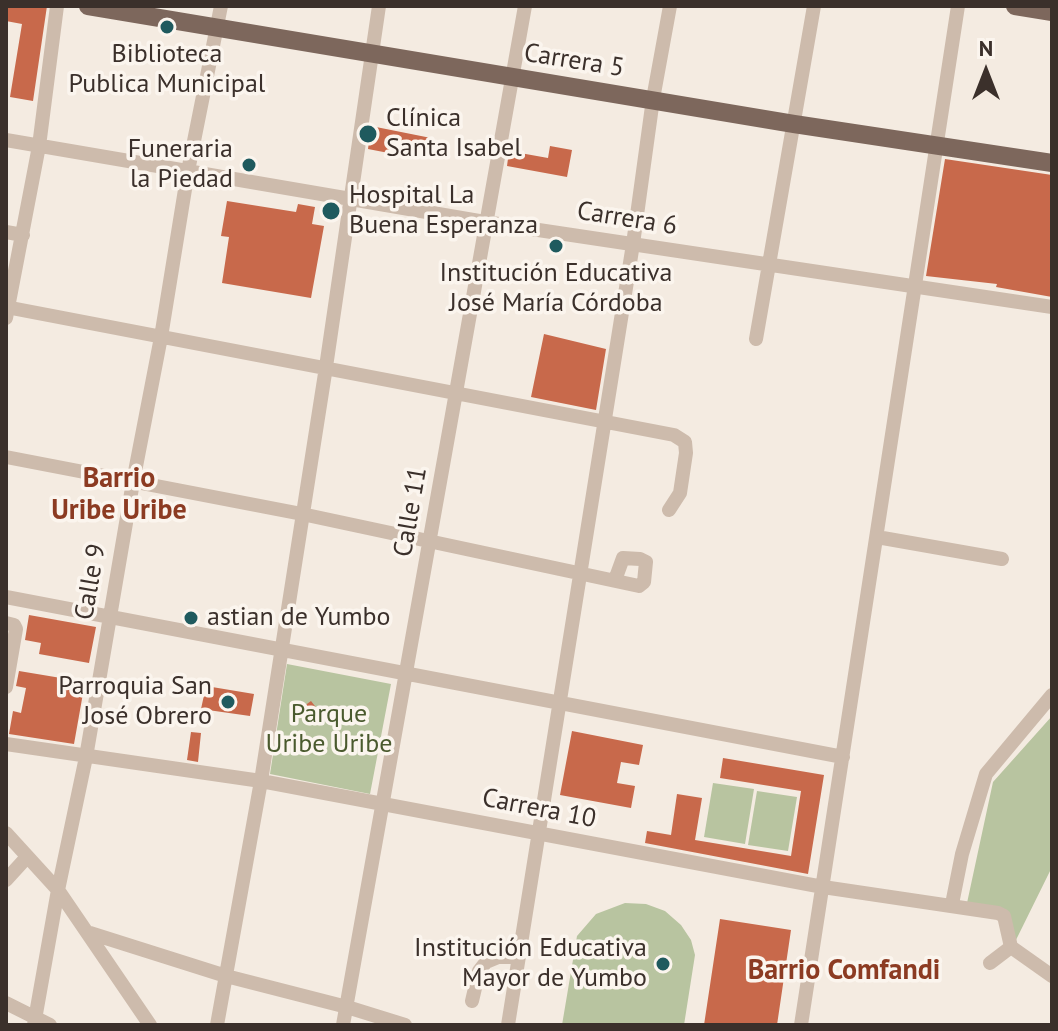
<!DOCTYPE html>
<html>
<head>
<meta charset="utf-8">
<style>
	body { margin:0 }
	#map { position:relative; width:1058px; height:1031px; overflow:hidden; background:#f4ebe1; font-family:"PT Sans",sans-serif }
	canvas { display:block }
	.frame { position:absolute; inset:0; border:8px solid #3b302b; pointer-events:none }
	.north { position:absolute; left:946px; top:32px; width:80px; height:80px; -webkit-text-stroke:6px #fbf5ee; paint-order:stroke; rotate:0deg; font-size:22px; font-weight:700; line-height:32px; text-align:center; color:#3b302b }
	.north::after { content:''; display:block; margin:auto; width:28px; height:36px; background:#3b302b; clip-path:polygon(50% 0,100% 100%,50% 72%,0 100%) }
</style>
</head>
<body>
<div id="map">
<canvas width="1058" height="1031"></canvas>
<div class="frame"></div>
<div class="north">N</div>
</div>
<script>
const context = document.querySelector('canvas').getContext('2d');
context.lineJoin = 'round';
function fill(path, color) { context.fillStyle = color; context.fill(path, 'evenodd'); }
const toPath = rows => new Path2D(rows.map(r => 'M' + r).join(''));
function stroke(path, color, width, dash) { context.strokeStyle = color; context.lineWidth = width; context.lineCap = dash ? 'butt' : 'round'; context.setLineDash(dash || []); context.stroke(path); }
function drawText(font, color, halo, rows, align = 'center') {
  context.font = font + ' "PT Sans",sans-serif'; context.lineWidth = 7; context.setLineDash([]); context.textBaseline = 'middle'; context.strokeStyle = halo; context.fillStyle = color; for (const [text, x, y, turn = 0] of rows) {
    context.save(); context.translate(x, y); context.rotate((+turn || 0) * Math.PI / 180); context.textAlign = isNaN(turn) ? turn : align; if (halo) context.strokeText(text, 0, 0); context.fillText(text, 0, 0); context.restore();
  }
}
const green = toPath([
	[287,664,391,684,370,794,270,774],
	[1052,716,1052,867,1014,944,1007,913,967,903,993,782],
	[713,783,754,789,745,844,704,837],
	[757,791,797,797,788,851,748,845],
	[625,903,646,904,665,911,681,925,691,940,695,955,684,1025,562,1025,577,936,596,914]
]);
const building = toPath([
	[6,6,47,6,33,101,10,97,22,24,6,21],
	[371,126,431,138,430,147,401,146,399,155,368,149],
	[550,146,572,150,567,177,507,166,509,151,548,158],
	[945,159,1052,175,1052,297,996,287,997,284,926,276],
	[227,201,296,212,298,204,315,207,312,224,324,226,311,298,222,283,229,237,221,236],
	[544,334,606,349,596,410,531,397],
	[29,615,96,627,89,663,39,654,41,643,25,640],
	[19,671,85,682,74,744,9,734,13,711,21,713,26,688,16,686],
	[206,686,254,694,250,716,201,709],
	[311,701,322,715,311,723,300,709],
	[572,731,643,745,639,765,621,762,617,783,635,786,631,808,560,795],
	[191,732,201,733,198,762,187,760],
	[723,758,824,775,808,874,645,843,647,831,671,835,677,794,702,798,695,840,791,856,801,791,720,778],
	[720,919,791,930,777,1025,704,1025]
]);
const minor = toPath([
	[6,140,485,222,1052,307],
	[6,232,23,235],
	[6,307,674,435,685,442,686,453,680,493,669,510],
	[6,318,39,146,57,6],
	[756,339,814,6],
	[6,457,302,514,639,586,644,582,646,562,640,559,623,558,615,580],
	[877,537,1002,559],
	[6,597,843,757],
	[6,623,14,625,16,629,6,687],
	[6,744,261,781,823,887,998,913,1004,916,1011,947],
	[6,833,58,890,150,1025],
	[6,880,27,857],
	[952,904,962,854,986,774,1052,695],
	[90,933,226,976,347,1007,405,1025],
	[1011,947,1052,976],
	[990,963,1011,947],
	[472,1001,479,971,486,962,498,957,519,957],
	[6,1003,50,1025],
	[34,1025,58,890,86,757,133,482,161,337,188,171,221,6],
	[217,1025,261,781,326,367,379,6],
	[343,1025,525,6],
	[508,1025,633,244,653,99,670,6],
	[801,1025,958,6]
]);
const major = toPath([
	[88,6,794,124,1052,163],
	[1015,6,1052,12]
]);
const markers = [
	[167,27,8,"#1f5a5e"],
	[368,134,10,"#1f5a5e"],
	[249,165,8,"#1f5a5e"],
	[331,211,10,"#1f5a5e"],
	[556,246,8,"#1f5a5e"],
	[191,618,8,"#1f5a5e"],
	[228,702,8,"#1f5a5e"],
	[663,964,8,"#1f5a5e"]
];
const poiNames = [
	["Biblioteca",167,55,"center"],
	["Publica Municipal",167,85,"center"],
	["Clínica",386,119],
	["Santa Isabel",386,149],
	["Funeraria",233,150,"right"],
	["la Piedad",233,180,"right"],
	["Hospital La",349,196],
	["Buena Esperanza",349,226],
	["Institución Educativa",556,274,"center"],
	["José María Córdoba",556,304,"center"],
	["astian de Yumbo",207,618],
	["Parroquia San",212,687,"right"],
	["José Obrero",212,717,"right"],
	["Institución Educativa",647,949,"right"],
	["Mayor de Yumbo",647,979,"right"]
];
const streetNames = [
	["Carrera 5",574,61,9],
	["Carrera 6",627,219,9],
	["Calle 11",411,512,-80],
	["Calle 9",91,582,-80],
	["Carrera 10",539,809,11]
];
const parkNames = [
	["Parque",329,715],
	["Uribe Uribe",329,745]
];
const neighbourhoodNames = [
	["Barrio",119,479],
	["Uribe Uribe",119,511],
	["Barrio Comfandi",844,971]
];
fill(green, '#b8c4a0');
fill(building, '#c8694b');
stroke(minor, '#cdbbac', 14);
stroke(major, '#7d675c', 18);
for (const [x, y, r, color] of markers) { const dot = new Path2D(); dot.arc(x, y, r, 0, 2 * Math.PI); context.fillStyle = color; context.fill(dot); stroke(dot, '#fbf5ee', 3); }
drawText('26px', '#3b302b', '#fbf5ee', poiNames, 'left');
drawText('26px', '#3b302b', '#fbf5ee', streetNames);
drawText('26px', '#4a5a2e', '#fbf5ee', parkNames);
drawText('bold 28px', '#8c3b22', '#fbf5ee', neighbourhoodNames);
</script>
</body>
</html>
